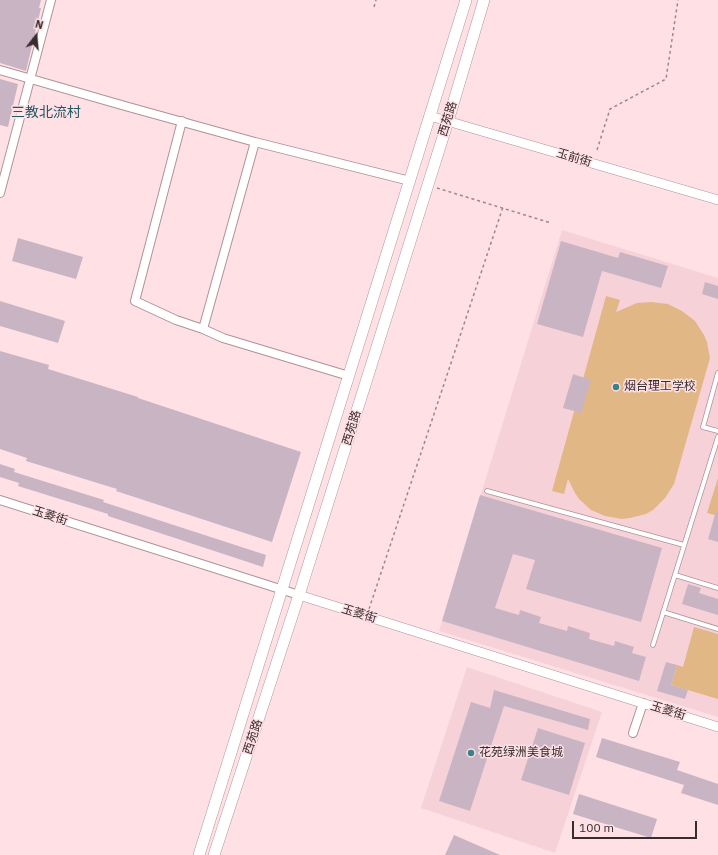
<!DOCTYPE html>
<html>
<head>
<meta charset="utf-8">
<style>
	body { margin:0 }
	#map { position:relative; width:718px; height:855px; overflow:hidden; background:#fee0e5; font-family:"IBM Plex Sans",sans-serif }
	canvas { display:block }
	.north { position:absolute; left:16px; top:16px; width:40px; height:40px; -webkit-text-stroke:3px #fee0e5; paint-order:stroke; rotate:16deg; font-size:11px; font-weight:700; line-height:16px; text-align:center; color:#372c2e }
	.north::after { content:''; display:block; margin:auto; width:14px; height:18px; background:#372c2e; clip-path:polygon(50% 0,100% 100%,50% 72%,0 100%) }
	.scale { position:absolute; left:572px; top:821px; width:125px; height:18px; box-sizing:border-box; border:2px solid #372c2e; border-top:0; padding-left:5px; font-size:12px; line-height:14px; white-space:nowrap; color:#372c2e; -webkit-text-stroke:3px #fee0e5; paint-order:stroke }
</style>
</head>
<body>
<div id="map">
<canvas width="718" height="855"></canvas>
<div class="north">N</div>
<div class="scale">100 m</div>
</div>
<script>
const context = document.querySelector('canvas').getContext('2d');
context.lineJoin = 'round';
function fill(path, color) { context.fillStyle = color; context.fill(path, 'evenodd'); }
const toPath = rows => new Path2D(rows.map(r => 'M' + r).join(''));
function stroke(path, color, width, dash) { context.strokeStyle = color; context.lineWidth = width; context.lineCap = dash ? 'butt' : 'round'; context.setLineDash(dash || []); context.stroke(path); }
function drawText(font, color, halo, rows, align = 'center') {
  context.font = font + ' "IBM Plex Sans","Noto Sans SC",sans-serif'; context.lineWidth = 3; context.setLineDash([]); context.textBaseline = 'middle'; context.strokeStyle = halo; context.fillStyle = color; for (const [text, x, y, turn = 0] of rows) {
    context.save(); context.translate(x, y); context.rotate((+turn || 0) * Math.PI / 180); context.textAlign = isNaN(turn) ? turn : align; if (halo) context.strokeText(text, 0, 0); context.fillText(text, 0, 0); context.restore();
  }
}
const built = toPath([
	[562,230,718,278,718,717,439,631],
	[467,667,602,712,555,853,421,808]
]);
const green = toPath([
	[606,296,620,300,616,312,637,303,652,302,668,304,682,311,695,321,704,335,707,342,710,358,674,484,665,498,653,510,646,514,630,518,622,519,605,516,591,510,579,499,575,493,568,479,564,494,552,491],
	[718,478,718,516,707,513],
	[694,627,718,634,718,699,671,685,677,665,683,667]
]);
const building = toPath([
	[0,0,41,0,39,8,41,8,26,71,0,63],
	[0,79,18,84,8,127,0,125],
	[18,238,83,257,76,279,12,261],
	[561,241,618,258,620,252,668,266,661,288,602,271,583,337,537,324],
	[705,282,718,286,718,299,702,294],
	[0,301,65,321,58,343,0,326],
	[0,351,49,365,48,369,138,397,138,398,301,452,272,542,116,491,117,489,26,461,27,458,0,449],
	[573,374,591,380,581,413,563,408],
	[0,464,15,469,14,472,104,500,103,502,266,555,263,567,108,516,108,514,18,486,19,483,0,477],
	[480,495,662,548,641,622,526,589,535,560,513,554,495,608,519,615,520,610,541,617,539,623,567,631,568,626,590,633,589,639,614,646,615,641,634,647,632,653,646,657,639,681,442,621],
	[716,511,718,511,718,542,708,539],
	[688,584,701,588,699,593,718,599,718,615,682,604],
	[666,662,677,665,671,685,688,690,685,699,657,691],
	[494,690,590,719,588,730,504,706,470,811,439,801,471,702,490,708],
	[538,728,585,743,569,795,521,780],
	[602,738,680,762,677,770,718,784,718,805,681,793,684,785,596,757],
	[579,794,657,819,651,838,573,814],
	[454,835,500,855,445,855]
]);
const path = toPath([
	[374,7,376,0],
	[597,150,610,109,666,79,678,0],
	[437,188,551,223],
	[369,609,503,207]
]);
const service = toPath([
	[718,373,703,427,718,431],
	[487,491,684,545],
	[675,575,718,588],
	[663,612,718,629],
	[653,645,718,437]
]);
const minor = toPath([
	[0,70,125,106,255,142,410,181],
	[182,121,135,301,176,320,203,329,223,338,349,376],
	[0,193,51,0],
	[203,329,255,142],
	[0,500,299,595],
	[633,733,643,703]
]);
const tertiary = toPath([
	[430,116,718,200],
	[299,595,718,727]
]);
const secondary = toPath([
	[199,855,466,0],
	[214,855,299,595,448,121,484,0]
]);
const markers = [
	[616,387,4,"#3b818d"],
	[471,753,4,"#3b818d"]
];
const streetNames = [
	["西苑路",448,119,-73],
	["玉前街",574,158,16],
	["西苑路",352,428,-73],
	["玉菱街",50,516,18],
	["玉菱街",359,614,17],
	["玉菱街",668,711,17],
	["西苑路",253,737,-72]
];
const poiNames = [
	["烟台理工学校",624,387],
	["花苑绿洲美食城",479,753]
];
const quarterNames = [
	["三教北流村",46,113]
];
fill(built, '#f6d2d8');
fill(green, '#e2b786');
fill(building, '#c9b4c3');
stroke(service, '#ae9398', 5.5);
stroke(minor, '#ae9398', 10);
stroke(tertiary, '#ae9398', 10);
stroke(secondary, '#ae9398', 12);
stroke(path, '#9c878b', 1.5, [3, 3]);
stroke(service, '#fff', 4);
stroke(minor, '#fff', 8);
stroke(tertiary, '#fff', 9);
stroke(secondary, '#fff', 11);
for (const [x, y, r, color] of markers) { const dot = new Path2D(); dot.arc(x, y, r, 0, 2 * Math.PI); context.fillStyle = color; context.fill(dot); stroke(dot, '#fee0e5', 1.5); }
drawText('12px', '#372c2e', '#fee0e5', streetNames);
drawText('12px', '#372c2e', '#fee0e5', poiNames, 'left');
drawText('14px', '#215963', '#fee0e5', quarterNames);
</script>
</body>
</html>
